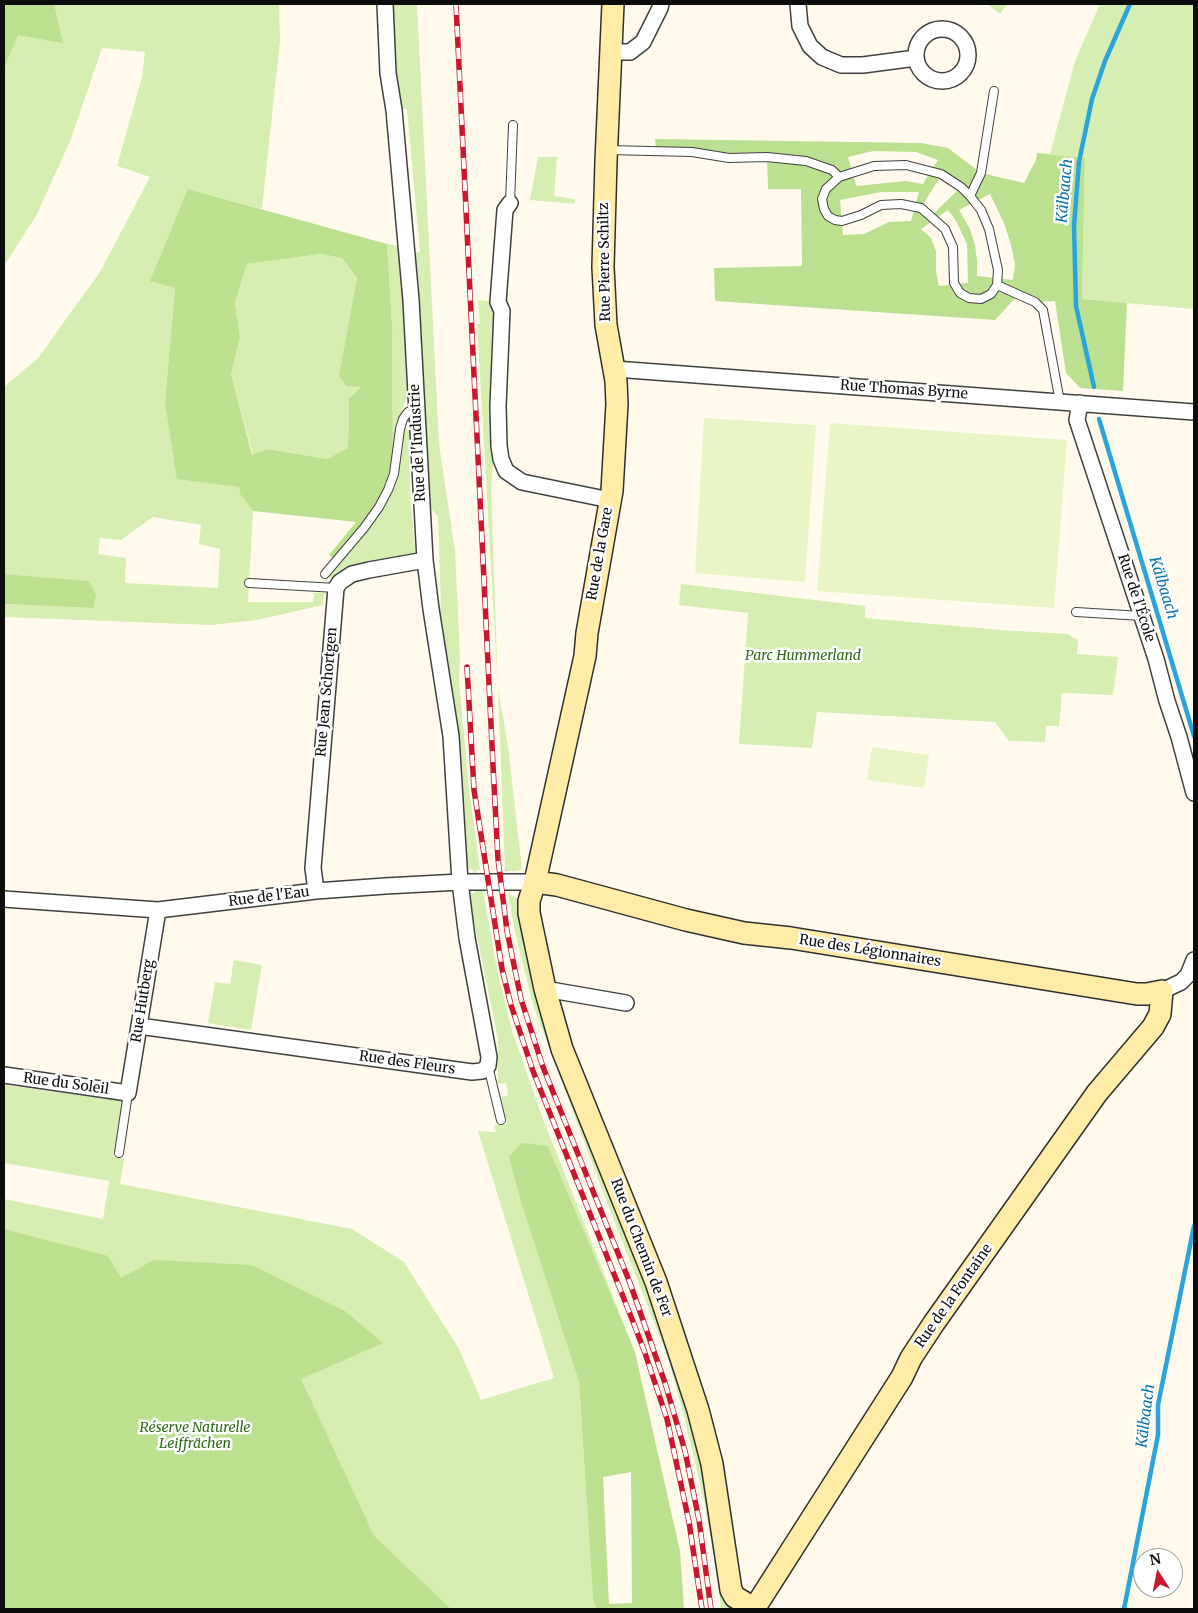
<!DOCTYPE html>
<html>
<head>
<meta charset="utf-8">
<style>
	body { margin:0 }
	#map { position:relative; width:1198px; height:1613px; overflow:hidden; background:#fffaec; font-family:Merriweather,serif }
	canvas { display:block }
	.frame { position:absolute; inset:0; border:5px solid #0d0d0d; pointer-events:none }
	.north { position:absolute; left:1133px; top:1548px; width:50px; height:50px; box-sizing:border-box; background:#fff; border:1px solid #9e9e9e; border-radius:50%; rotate:349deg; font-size:14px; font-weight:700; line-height:20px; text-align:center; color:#0d0d0d }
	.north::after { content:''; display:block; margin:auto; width:18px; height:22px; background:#cb162f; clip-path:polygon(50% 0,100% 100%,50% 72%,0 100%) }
</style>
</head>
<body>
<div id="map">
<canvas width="1198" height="1613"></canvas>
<div class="frame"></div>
<div class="north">N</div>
</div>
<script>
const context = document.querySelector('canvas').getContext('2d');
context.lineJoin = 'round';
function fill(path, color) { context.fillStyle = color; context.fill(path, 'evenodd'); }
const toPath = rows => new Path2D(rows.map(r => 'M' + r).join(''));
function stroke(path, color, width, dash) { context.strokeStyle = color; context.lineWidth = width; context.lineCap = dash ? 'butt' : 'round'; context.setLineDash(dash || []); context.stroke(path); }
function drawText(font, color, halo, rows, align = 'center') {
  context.font = font + ' Merriweather,serif'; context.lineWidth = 5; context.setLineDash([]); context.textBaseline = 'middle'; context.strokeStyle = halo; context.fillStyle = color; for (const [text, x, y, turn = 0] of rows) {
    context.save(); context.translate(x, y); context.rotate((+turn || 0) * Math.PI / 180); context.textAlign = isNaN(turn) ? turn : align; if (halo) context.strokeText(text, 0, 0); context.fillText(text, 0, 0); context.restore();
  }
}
const green = toPath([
	[4,4,279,4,280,41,262,209,188,189,175,288,165,402,239,487,240,494,253,511,248,602,313,602,314,593,324,593,323,605,257,620,212,625,4,617,4,604,92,608,88,581,4,574,4,387,38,358,100,272,150,177,117,166,142,77,145,52,102,48,71,139,36,216,4,266],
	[153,517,201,525,199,544,220,549,218,588,125,583,126,558,98,554,100,538,121,540],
	[392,4,417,4,439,444,455,551,460,658,459,680,469,790,480,870,476,870,478,891,483,891,497,970,513,1034,543,1119,635,1352,548,1146,522,1205,579,1382,593,1598,596,1609,4,1609,4,1199,103,1219,109,1181,4,1163,4,1085,124,1101,114,1156,124,1159,120,1184,352,1229,404,1262,459,1349,481,1400,554,1378,478,1131,496,1132,494,1125,507,1124,501,1097,508,1095,506,1083,498,1084,498,1039,469,897,476,891,473,870,463,866,436,608,441,607,438,517,428,505,414,253,420,252,407,109,400,109,394,73],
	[987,4,1007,4,1000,14],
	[1100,4,1194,4,1194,309,1082,299,1085,158,1050,154,1075,61],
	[538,157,557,157,554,196,575,199,575,204,530,200],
	[387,244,400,246,409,390,402,410,400,429,409,430,410,492,416,561,333,581,325,574,393,474,392,324],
	[321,254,342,258,357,278,339,375,361,386,349,398,348,448,327,459,267,449,253,455,231,374,240,337,235,303,247,264],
	[478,300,498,302,498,406,491,489,498,688,508,746,522,869,517,871,505,871,498,688,477,324,480,324],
	[681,584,865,606,865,618,1001,630,1067,634,1078,640,1077,654,1118,657,1113,695,1062,693,1059,726,1046,726,1045,742,1009,741,995,722,817,712,812,748,739,744,748,613,679,605],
	[508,893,521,901,653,1288,698,1426,726,1599,734,1609,721,1609,717,1574,703,1496,684,1416,668,1358,608,1205,533,1005,516,936],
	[234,960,262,965,251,1030,208,1023,215,982,230,984]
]);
const forest = toPath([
	[4,4,54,4,63,43,18,35,4,68],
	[655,139,921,143,948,148,981,173,1024,183,1036,160,1037,153,1085,158,1082,299,1127,303,1123,391,1080,388,1066,373,1055,301,1035,302,1018,295,995,320,715,301,714,268,802,266,801,189,768,189,767,157,656,152],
	[873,151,916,152,938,160,923,184,906,181,856,186,848,157],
	[941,175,961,187,931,216,921,208],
	[881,192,919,192,911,221,889,222,864,234,843,235,840,200],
	[990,194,1004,223,1011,245,1015,263,1013,280,977,276,977,261,975,245,970,229,959,210],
	[948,210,956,221,967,244,968,283,939,286,936,272,936,251,931,238,921,229],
	[188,189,387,244,392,324,393,474,388,490,336,561,329,555,356,522,253,511,240,494,239,487,177,479,165,402,175,288,150,281],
	[321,254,342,258,357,278,339,375,346,386,361,387,349,398,348,448,327,459,267,449,252,455,231,374,240,337,235,303,247,264],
	[4,574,89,581,96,595,93,608,4,604],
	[521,1143,548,1146,635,1352,680,1551,684,1609,596,1609,593,1598,579,1382,522,1205,509,1157],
	[631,1472,632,1603,609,1604,603,1477],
	[4,1229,108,1256,121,1278,154,1260,252,1265,345,1311,383,1343,301,1379,374,1536,451,1609,4,1609]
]);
const pitch = toPath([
	[704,418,816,425,805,582,695,573],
	[830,423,1067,440,1054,608,817,591],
	[872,747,929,755,924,788,867,780]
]);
const stream = toPath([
	[1094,387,1076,306,1074,226,1079,162,1092,99,1105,61,1130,4],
	[1099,419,1194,736],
	[1124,1609,1158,1435,1158,1405,1194,1226]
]);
const lane = toPath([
	[608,150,692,152,729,158,767,157,806,161,832,170,839,177],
	[906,165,941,174,961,187,970,196,981,210,989,229,998,270,997,285,991,294,981,299,969,298,960,293,954,283,953,247,945,229,921,208,901,204,881,205,861,215,842,221,835,220,828,216,824,209,822,199,826,189,839,177,874,166,906,165],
	[970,196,981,173,994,91],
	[510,203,513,125],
	[997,285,1035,302,1043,310,1060,402],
	[325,574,364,528,379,507,388,490,394,474,400,429,403,419,408,412,416,408],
	[249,583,336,588],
	[1076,612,1142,616],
	[488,1066,501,1120],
	[119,1153,128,1093]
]);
const street = toPath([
	[798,4,800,26,810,46,822,57,841,65,863,65,916,58],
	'916 55a26 26 0 1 1 52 0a26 26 0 1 1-52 0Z',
	[612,52,630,52,643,42,660,8,661,4],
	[510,203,505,210,498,302,502,311,498,406,499,446,501,459,506,471,522,482,610,500],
	[615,369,1194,412],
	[1080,403,1077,420,1156,659,1167,701,1179,737,1194,793],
	[316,891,313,868,336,588,340,582,352,574,369,570,425,560],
	[4,899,158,910,316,891,385,886,460,882,535,882],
	[545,989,626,1003],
	[1162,991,1181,982,1188,975,1194,960],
	[139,1026,472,1072,482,1071,488,1066,489,1057,467,938,460,882,451,736,431,609,425,560,411,300,394,110,388,73,385,4],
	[4,1075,128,1093,158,910]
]);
const secondary = toPath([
	[613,4,606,161,603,267,606,325,616,381,617,404,612,491,587,633,585,656,535,882,529,901,529,913,545,989,562,1049,656,1282,698,1410,712,1464,731,1590,735,1597,754,1608],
	[535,882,557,885,686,920,744,933,791,938,1137,994,1147,994,1162,991,1160,1014,1153,1027,1097,1093,934,1323,911,1358,902,1377,754,1609]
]);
const rail = toPath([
	[456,4,493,766,498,859,507,931,521,999,543,1067,630,1283,665,1383,685,1451,699,1520,711,1609],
	[467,667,474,790,502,969,511,1005,533,1071,632,1319,645,1353,667,1419,689,1522,702,1609]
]);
const streetNames = [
	["Rue Pierre Schiltz",605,262,-91],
	["Rue Thomas Byrne",904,390,4],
	["Rue de l'Industrie",418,443,-93],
	["Rue de la Gare",600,554,-80],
	["Rue de l'École",1136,598,72],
	["Rue Jean Schortgen",327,692,-85],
	["Rue de l'Eau",269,897,-7],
	["Rue des Légionnaires",870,951,9],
	["Rue Hutberg",143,1001,-81],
	["Rue des Fleurs",407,1063,8],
	["Rue du Soleil",66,1084,8],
	["Rue du Chemin de Fer",641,1248,69],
	["Rue de la Fontaine",954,1296,-55]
];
const parkNames = [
	["Parc Hummerland",803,656],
	["Réserve Naturelle",195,1428],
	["Leiffrächen",195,1444]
];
const waterNames = [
	["Kälbaach",1065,191,-85],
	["Kälbaach",1163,588,73],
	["Kälbaach",1146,1416,-83]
];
fill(green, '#d6eeb1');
fill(forest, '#bbe08f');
fill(pitch, '#e8f4c4');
stroke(stream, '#2aa4dc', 4.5);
stroke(lane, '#404040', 10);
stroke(street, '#404040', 18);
stroke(secondary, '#2f2f2f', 24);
stroke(lane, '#fff', 8);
stroke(street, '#fff', 15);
stroke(secondary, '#ffeda7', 21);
stroke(rail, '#cb162f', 5.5);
stroke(rail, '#fff', 4, [11]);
drawText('14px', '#0d0d0d', '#fff', streetNames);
drawText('italic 14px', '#2f6b16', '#fff', parkNames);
drawText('italic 15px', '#0973ac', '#fff', waterNames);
</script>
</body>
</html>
